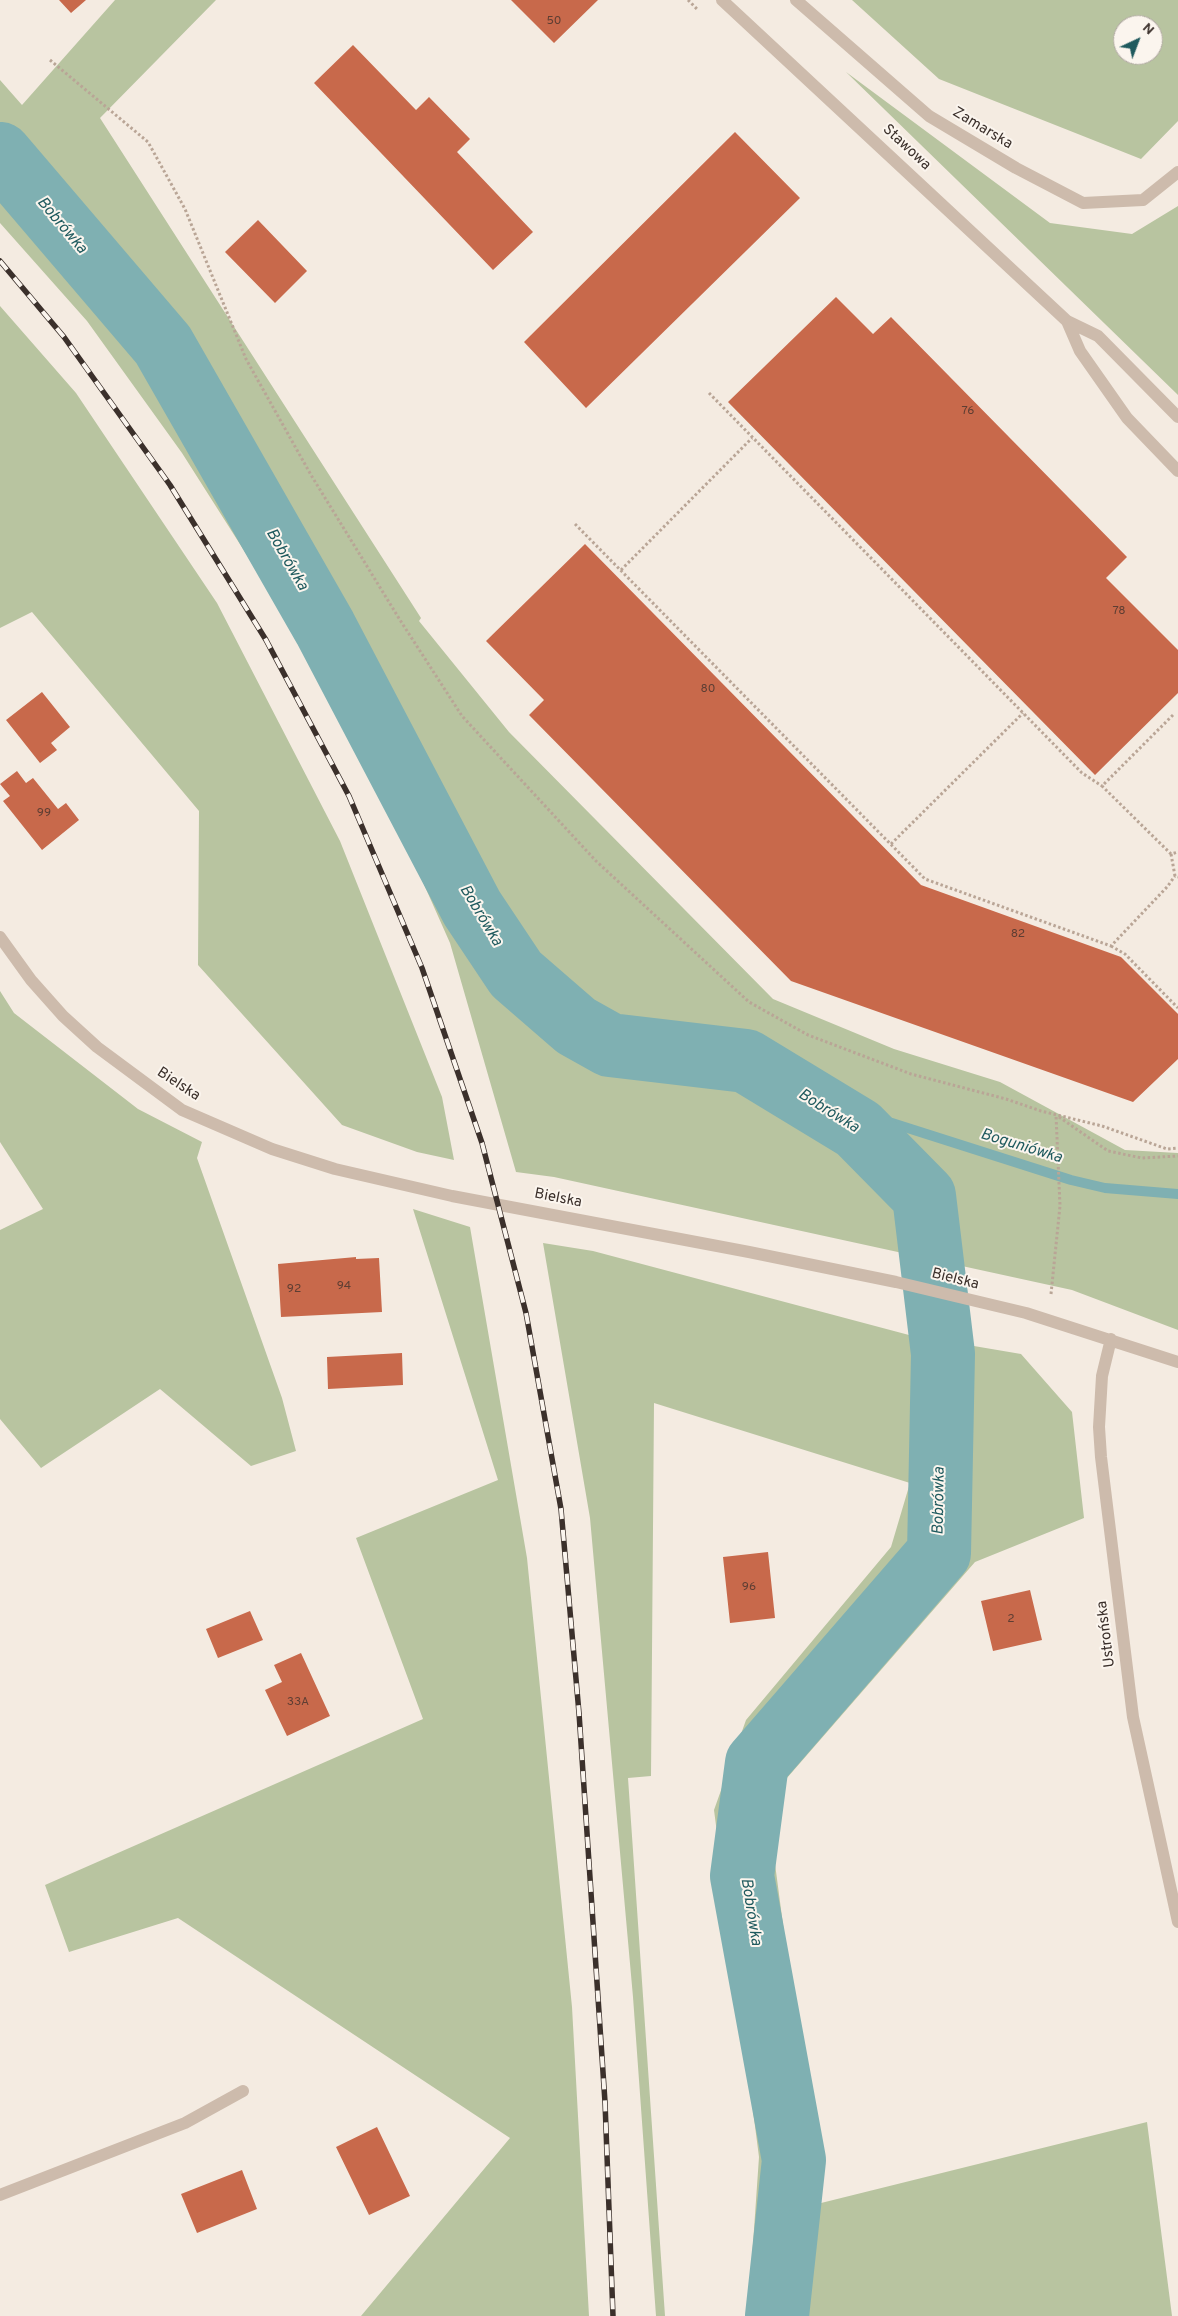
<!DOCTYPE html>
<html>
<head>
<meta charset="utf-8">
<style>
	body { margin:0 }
	#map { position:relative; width:1178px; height:2316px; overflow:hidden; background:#f4ebe1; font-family:Overpass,sans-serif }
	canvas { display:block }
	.north { position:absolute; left:1113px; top:15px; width:50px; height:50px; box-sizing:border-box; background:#fbf5ee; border:1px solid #aea6a0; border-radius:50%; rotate:43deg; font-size:14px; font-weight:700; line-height:20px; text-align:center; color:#3b302b }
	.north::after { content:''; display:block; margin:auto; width:18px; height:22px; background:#1f5a5e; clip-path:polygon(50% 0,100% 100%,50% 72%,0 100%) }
</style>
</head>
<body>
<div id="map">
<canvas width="1178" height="2316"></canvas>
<div class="north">N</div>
</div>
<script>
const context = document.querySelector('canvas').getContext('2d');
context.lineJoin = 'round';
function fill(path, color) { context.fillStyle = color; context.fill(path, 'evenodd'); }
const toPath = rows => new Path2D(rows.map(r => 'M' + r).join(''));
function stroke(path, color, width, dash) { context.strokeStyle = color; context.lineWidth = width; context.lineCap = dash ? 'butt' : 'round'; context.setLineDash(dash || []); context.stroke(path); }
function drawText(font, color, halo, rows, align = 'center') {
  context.font = font + ' Overpass,sans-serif'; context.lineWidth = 4; context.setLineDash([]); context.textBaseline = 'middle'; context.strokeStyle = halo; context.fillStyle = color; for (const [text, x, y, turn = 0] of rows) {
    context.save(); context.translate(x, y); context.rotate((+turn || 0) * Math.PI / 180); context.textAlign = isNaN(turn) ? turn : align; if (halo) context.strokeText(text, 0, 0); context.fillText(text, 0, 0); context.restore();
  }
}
const green = toPath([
	[115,0,216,0,100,118,421,618,419,621,509,732,773,999,894,1049,1000,1082,1125,1150,1178,1153,1178,1330,1072,1290,554,1177,516,1172,450,943,370,763,285,615,182,453,87,321,0,223,0,80,22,105],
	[852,0,1178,0,1178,121,1141,159,939,79],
	[1123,25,1153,25,1153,55,1123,55],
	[846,72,1050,223,1132,234,1178,206,1178,395],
	[0,306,76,393,217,603,340,841,442,1097,454,1160,417,1152,342,1125,198,965,199,811,32,612,0,628],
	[0,991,14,1013,138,1109,202,1142,197,1158,282,1398,296,1451,251,1466,160,1389,41,1468,0,1419,0,1230,43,1209,0,1142],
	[413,1209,470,1227,527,1558,572,2007,589,2316,361,2316,510,2138,178,1918,69,1952,45,1885,423,1719,356,1538,498,1480],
	[543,1243,593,1251,909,1335,1021,1354,1072,1412,1084,1518,975,1562,780,1786,772,1841,814,2160,809,2206,1147,2122,1172,2316,748,2316,759,2157,714,1810,746,1720,891,1547,910,1483,654,1403,651,1776,628,1778,665,2316,656,2316,633,1997,590,1518]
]);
const stream = toPath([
	[858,1129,872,1121,892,1123,1071,1180,1105,1188,1178,1194]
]);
const river = toPath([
	[0,154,163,345,325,628,472,908,516,974,576,1026,610,1045,746,1061,858,1129,924,1196,943,1354,939,1553,757,1763,742,1876,794,2160,777,2316]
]);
const building = toPath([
	[59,0,86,0,71,13],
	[511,0,598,0,554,43],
	[353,45,416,110,429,97,470,139,457,152,533,232,493,270,314,83],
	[735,132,800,198,586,408,524,342],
	[258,220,307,271,275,303,225,252],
	[836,297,873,334,891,317,1127,557,1106,578,1178,650,1178,693,1095,775,728,402],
	[585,544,921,885,1121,957,1178,1014,1178,1059,1133,1102,791,981,529,715,544,700,486,641],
	[42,692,70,727,51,743,57,750,40,763,6,720],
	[17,771,26,783,33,778,58,809,66,803,79,820,42,850,3,801,10,796,0,784],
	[356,1257,356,1259,379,1258,382,1312,281,1317,278,1264],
	[402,1353,403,1385,328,1389,327,1357],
	[768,1552,775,1618,730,1623,723,1557],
	[1030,1590,1042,1640,993,1651,981,1601],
	[250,1611,263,1640,218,1658,206,1629],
	[301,1653,330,1716,287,1736,265,1690,282,1682,274,1665],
	[377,2127,410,2196,369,2215,336,2147],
	[242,2170,257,2209,197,2233,181,2194]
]);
const path = toPath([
	[688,0,698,10],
	[50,60,148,142,185,209,246,359,311,475,400,620,462,716,596,861,749,1002,808,1035,911,1074,1006,1099,1041,1111,1102,1126,1167,1149,1178,1148],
	[709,393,1082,773,1102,786],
	[575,524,925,879,1111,946,1167,887,1175,876],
	[621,570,752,438],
	[1173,715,1102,786,1171,854,1178,852],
	[891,844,1023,713],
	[1171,854,1175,876,1178,877],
	[1111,946,1125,954,1178,1008],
	[1059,1117,1108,1151,1142,1158,1178,1156],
	[1051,1294,1060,1206,1056,1115]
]);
const minor = toPath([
	[722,0,1067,321,1098,336,1178,417],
	[796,0,929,116,1016,168,1083,203,1143,200,1178,172],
	[1067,321,1080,351,1127,418,1178,471],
	[0,937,31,980,63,1016,97,1047,182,1110,272,1149,335,1169,452,1196,749,1252,896,1282,1026,1313,1178,1362],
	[1111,1339,1102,1376,1099,1427,1101,1457,1133,1717,1178,1922],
	[0,2195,185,2123,243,2091]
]);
const rail = toPath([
	[0,261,64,337,170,485,266,640,349,796,422,968,482,1143,526,1313,561,1509,579,1713,605,2102,613,2316]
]);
const numberNames = [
	["50",554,22],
	["76",968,412],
	["78",1119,612],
	["80",708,690],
	["99",44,814],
	["82",1018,935],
	["94",344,1287],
	["92",294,1290],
	["96",749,1588],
	["2",1011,1620],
	["33A",298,1703]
];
const streetNames = [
	["Zamarska",982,129,31],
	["Stawowa",906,148,43],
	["Bielska",178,1085,33],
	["Bielska",558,1199,11],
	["Bielska",955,1280,14],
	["Ustrońska",1107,1634,-97]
];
const waterNames = [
	["Bobrówka",61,226,50],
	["Bobrówka",286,560,60],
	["Bobrówka",480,916,59],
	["Bobrówka",828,1112,32],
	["Boguniówka",1021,1147,17],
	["Bobrówka",940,1501,-89],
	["Bobrówka",750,1912,81]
];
fill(green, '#b8c4a0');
stroke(stream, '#7fb0b2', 10);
stroke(river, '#7fb0b2', 64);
fill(building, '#c8694b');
stroke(path, '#b9a596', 3, [2.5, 2.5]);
stroke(minor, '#cdbbac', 12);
stroke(rail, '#3b302b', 5.5);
stroke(rail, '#fbf5ee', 4, [11]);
drawText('12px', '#5e3e33', null, numberNames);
drawText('15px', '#3b302b', '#fbf5ee', streetNames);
drawText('italic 16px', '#1f5a5e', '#fbf5ee', waterNames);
</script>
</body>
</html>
